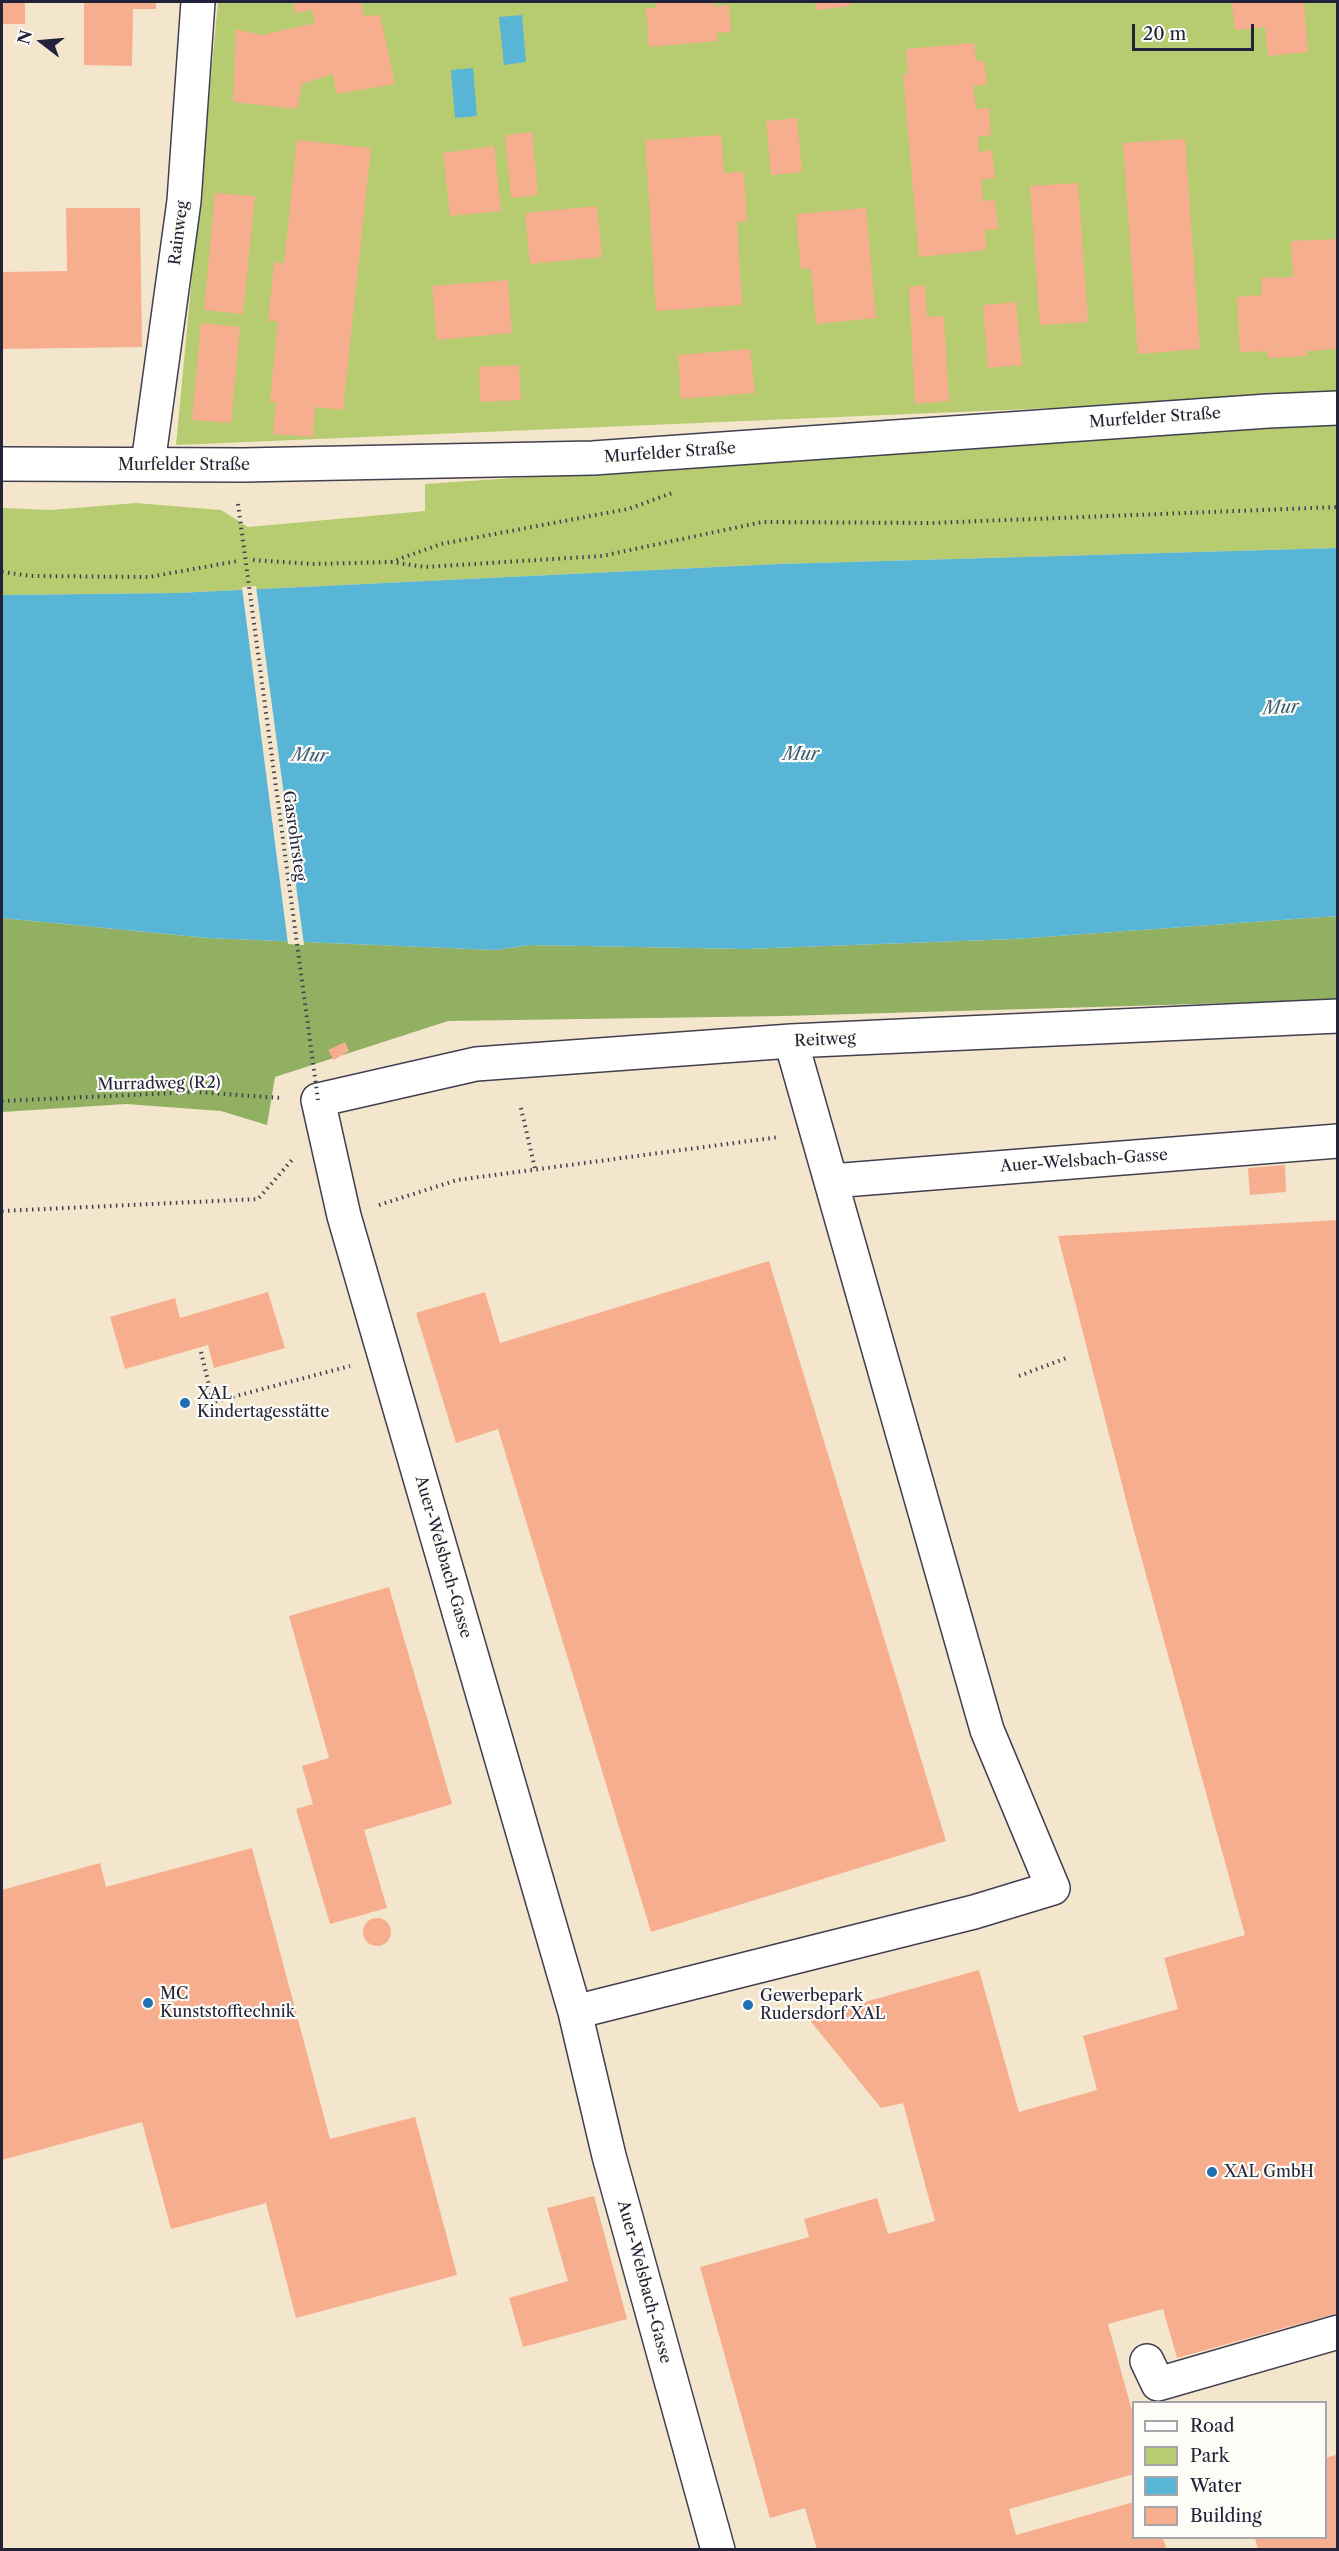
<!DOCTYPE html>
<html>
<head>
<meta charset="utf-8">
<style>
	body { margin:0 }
	#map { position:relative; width:1339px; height:2551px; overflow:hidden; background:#f4e6cd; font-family:"Libre Caslon Text",serif }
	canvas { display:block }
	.frame { position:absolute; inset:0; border:3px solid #22223b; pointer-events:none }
	.legend { position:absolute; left:1132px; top:2401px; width:195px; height:138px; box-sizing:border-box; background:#fdfcf7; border:2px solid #a5a5ac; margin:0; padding:8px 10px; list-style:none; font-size:18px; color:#22223b }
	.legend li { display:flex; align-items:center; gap:12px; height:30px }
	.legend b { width:30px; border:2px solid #a5a5ac }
	.north { position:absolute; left:12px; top:12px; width:60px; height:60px; -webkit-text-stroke:4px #fdfcf7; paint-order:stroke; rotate:286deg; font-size:16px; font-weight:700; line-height:24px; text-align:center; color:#22223b }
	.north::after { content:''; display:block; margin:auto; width:21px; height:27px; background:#22223b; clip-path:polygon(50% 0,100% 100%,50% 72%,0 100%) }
	.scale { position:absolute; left:1132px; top:24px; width:122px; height:27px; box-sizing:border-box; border:3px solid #22223b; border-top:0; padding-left:8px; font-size:18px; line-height:21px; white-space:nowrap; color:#22223b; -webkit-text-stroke:4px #fdfcf7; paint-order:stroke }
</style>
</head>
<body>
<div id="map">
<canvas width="1339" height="2551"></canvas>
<div class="frame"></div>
<ul class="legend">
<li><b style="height:8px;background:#fff"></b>Road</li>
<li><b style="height:16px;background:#b7cc70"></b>Park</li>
<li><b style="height:16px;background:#58b5d6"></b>Water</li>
<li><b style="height:16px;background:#f7ae8e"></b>Building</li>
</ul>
<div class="north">N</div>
<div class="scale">20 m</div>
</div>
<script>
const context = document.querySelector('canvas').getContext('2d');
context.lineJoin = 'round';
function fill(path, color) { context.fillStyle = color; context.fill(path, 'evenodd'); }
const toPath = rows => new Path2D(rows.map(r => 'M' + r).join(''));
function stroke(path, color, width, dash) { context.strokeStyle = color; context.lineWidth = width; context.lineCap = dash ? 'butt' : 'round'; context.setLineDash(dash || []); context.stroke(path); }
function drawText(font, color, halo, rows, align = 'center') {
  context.font = font + ' "Libre Caslon Text",serif'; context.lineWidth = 4.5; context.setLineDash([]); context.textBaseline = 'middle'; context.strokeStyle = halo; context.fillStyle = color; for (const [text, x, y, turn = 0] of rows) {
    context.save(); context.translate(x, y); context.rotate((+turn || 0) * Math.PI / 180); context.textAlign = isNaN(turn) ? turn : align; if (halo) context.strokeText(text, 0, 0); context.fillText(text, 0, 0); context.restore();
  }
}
const green = toPath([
	[218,2,1337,2,1337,396,176,445],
	[1337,423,1337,548,779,564,177,593,2,595,2,508,50,510,136,503,221,510,248,527,425,511,425,484]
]);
const forest = toPath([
	[1337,916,1337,1000,784,1016,448,1021,275,1077,267,1125,221,1111,126,1104,2,1112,2,918,208,938,496,950,529,945,745,949,1015,939]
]);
const water = toPath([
	[522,15,526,62,504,65,499,17],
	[473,68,477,116,455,118,451,70],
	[1337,548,1337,916,1015,939,745,949,529,945,496,950,208,938,2,918,2,595,177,593,779,564]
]);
const pier = toPath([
	[256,586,304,945,288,944,242,587]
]);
const building = toPath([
	[2,2,25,2,25,24,2,24],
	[84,2,156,2,156,9,133,9,132,66,84,65],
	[293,2,361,2,364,16,380,15,395,84,336,94,333,74,302,84,297,109,233,102,236,29,262,35,315,23,312,10,296,13],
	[656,2,702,2,702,4,714,3,714,7,729,5,731,32,716,33,718,41,649,47,646,8,656,8],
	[815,2,850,2,851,6,816,10],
	[1232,2,1304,2,1308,52,1268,56,1265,27,1235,30],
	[974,43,976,61,984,60,987,85,973,85,976,109,989,108,991,135,978,137,979,152,992,150,995,178,981,179,983,201,995,200,998,229,985,230,986,250,919,257,903,74,908,74,906,49],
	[797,118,802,172,771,175,766,121],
	[532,132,538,195,511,198,505,135],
	[721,135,724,173,744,172,747,221,737,222,742,305,656,311,645,140],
	[1185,139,1200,349,1138,354,1123,143],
	[297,140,371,148,343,410,315,407,313,437,273,434,276,403,270,402,278,322,268,321,274,262,284,263],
	[494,146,501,211,450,216,443,153],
	[1078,183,1088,322,1040,325,1030,186],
	[215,193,255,196,243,314,204,310],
	[597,206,602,257,530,264,525,213],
	[66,208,140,208,142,347,2,349,2,272,67,271],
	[866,208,876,318,816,324,811,268,801,269,796,214],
	[1337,239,1338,349,1307,351,1307,356,1268,358,1267,351,1240,352,1237,297,1262,295,1261,278,1293,277,1291,241],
	[508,280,512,333,437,340,432,286],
	[925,285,927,317,944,316,949,401,915,404,909,287],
	[1016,302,1022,365,988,368,983,305],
	[201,323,240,327,231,423,192,420],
	[750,349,755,393,681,399,678,355],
	[519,365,521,400,480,402,479,367],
	[345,1042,349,1051,334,1060,328,1050],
	[1285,1165,1286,1192,1250,1195,1248,1168],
	[1338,1220,1338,2313,1177,2358,1163,2309,1108,2324,1134,2418,1134,2474,1009,2509,1016,2535,1134,2502,1134,2538,1163,2538,1167,2550,817,2550,805,2508,770,2518,700,2267,809,2237,804,2219,877,2198,888,2234,935,2221,903,2103,881,2108,808,2018,979,1970,1019,2112,1097,2090,1083,2036,1178,2009,1164,1958,1245,1935,1134,1531,1058,1236],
	[769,1261,946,1841,651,1932,498,1429,456,1443,416,1313,485,1292,500,1343],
	[268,1292,285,1348,214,1368,208,1345,125,1369,110,1317,175,1298,180,1318],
	[389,1587,452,1804,364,1830,387,1908,330,1924,296,1809,313,1804,302,1766,329,1758,289,1616],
	[252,1848,330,2139,415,2117,457,2275,296,2318,266,2203,171,2229,142,2122,2,2160,2,1890,100,1863,106,1887],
	'363 1932a14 14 0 1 1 28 0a14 14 0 1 1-28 0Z',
	[594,2196,627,2319,523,2347,509,2298,568,2281,547,2208],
	[1338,2454,1338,2550,1258,2550,1255,2538,1326,2538,1326,2458]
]);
const path = toPath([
	[253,560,312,564,391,562,441,544,628,509,675,492],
	[391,562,425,567,602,556,762,522,931,523,1338,507],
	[2,572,31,576,149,577,238,561],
	[2,1101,195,1092,281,1098],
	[521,1108,535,1169],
	[379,1205,457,1180,779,1137],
	[2,1211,258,1199,292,1160],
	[201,1352,213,1402,350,1366],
	[1019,1376,1069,1357]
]);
const minor = toPath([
	[2,464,243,465,593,458,1268,411,1338,408],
	[148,464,184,201,198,2],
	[831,1181,1338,1141],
	[575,2012,974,1912,1053,1888,987,1730,791,1041],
	[1147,2361,1158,2384,1338,2332],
	[718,2550,609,2156,575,2012,344,1216,318,1100,476,1064,791,1041,1338,1016]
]);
const pathBridge = toPath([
	[238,504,318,1100]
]);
const markers = [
	[185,1403,6,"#1f6fb2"],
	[148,2003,6,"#1f6fb2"],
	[748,2005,6,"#1f6fb2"],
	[1212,2172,6,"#1f6fb2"]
];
const streetNames = [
	["Rainweg",179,233,-83],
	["Murfelder Straße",1155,418,-4],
	["Murfelder Straße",670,453,-4],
	["Murfelder Straße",184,465],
	["Gasrohrsteg",294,836,82],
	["Reitweg",825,1040,-3],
	["Murradweg (R2)",159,1084,-1],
	["Auer-Welsbach-Gasse",1084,1161,-4],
	["Auer-Welsbach-Gasse",443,1557,74],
	["Auer-Welsbach-Gasse",644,2282,75]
];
const poiNames = [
	["XAL",197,1394],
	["Kindertagesstätte",197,1412],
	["MC",160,1994],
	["Kunststofftechnik",160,2012],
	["Gewerbepark",760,1996],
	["Rudersdorf XAL",760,2014],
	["XAL GmbH",1224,2172]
];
const waterNames = [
	["Mur",1281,708,-3],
	["Mur",801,755],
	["Mur",310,756,2]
];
fill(green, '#b7cc70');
fill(forest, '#91b062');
fill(water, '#58b5d6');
fill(pier, '#f4e6cd');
fill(building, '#f7ae8e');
stroke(minor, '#423f51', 36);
stroke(path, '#423f51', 4, [1.5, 4.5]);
stroke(minor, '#fff', 33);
stroke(pathBridge, '#423f51', 4, [1.5, 4.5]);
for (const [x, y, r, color] of markers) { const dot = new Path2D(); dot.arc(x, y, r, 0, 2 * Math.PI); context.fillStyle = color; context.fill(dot); stroke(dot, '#fdfcf7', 2); }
drawText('16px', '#22223b', '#fdfcf7', streetNames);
drawText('16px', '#22223b', '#fdfcf7', poiNames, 'left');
drawText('italic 18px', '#385d79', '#fdfcf7', waterNames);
</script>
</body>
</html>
